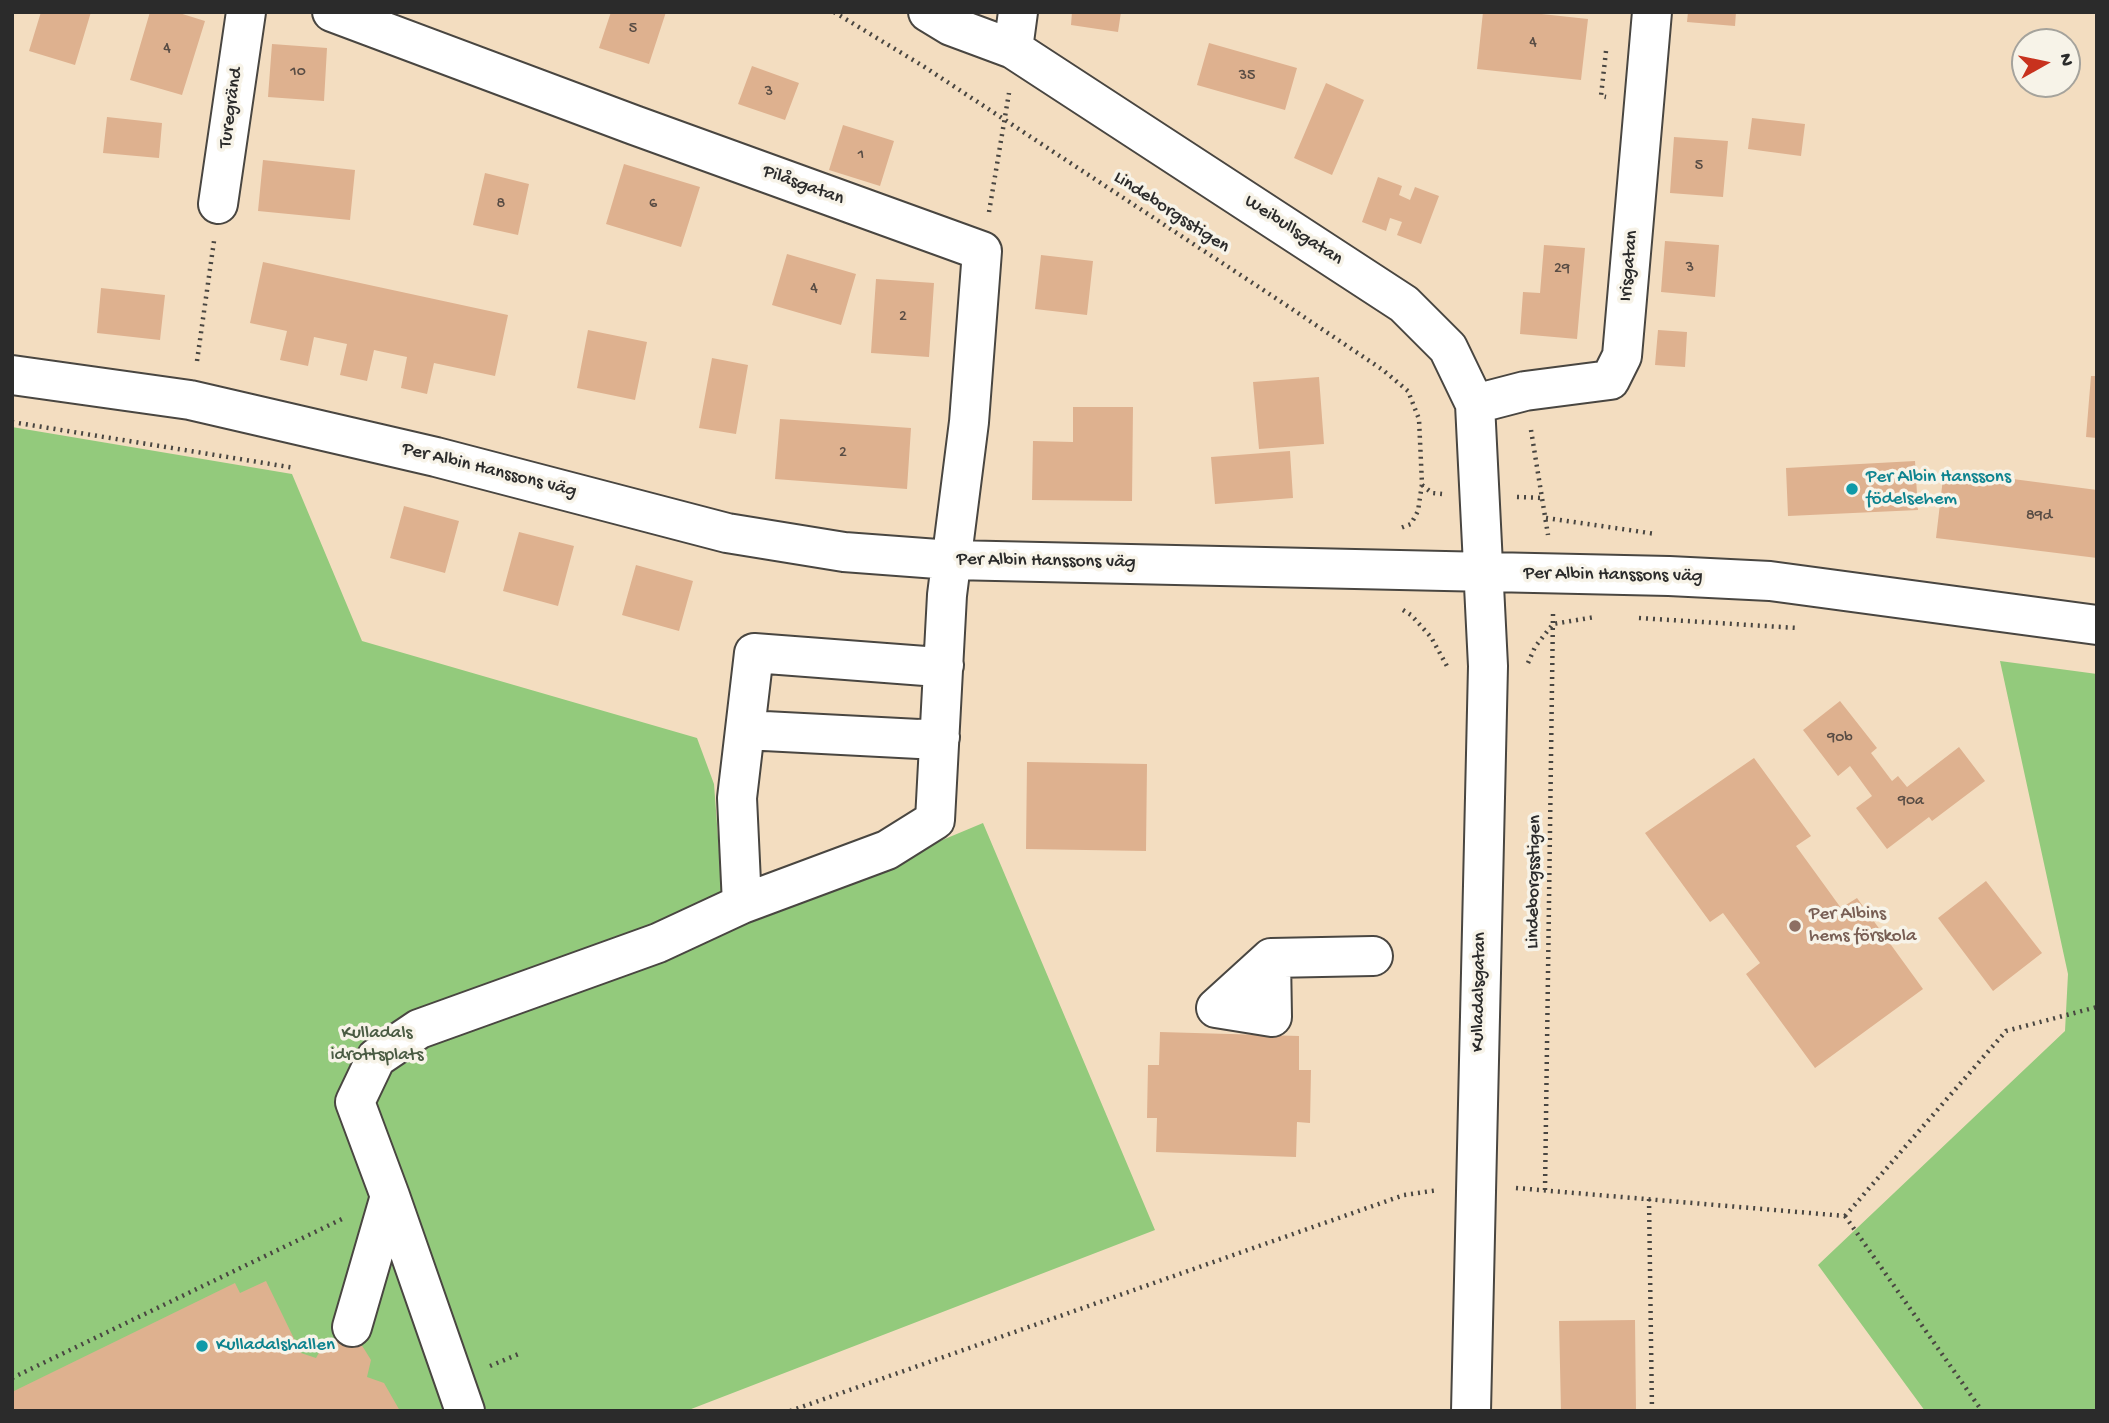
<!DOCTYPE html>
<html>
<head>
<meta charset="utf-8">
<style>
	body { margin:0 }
	#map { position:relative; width:2109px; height:1423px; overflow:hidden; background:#f3ddc0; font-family:"Gochi Hand",sans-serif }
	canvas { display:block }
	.frame { position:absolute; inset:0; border:14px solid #2b2b2b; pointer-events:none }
	.north { position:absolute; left:2011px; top:28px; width:70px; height:70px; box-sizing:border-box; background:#f7f3e8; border:2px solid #a5a39c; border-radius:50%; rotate:81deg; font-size:19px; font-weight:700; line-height:28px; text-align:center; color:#2b2b2b }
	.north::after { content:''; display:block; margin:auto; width:24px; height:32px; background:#c8321e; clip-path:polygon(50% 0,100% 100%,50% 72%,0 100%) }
</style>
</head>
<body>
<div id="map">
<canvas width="2109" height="1423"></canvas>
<div class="frame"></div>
<div class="north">N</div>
</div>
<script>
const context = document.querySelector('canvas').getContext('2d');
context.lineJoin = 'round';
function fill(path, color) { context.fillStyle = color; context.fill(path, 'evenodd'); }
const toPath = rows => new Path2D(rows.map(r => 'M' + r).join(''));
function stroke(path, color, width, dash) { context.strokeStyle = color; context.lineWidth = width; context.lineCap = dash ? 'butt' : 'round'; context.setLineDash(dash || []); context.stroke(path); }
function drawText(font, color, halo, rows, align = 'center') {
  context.font = font + ' "Gochi Hand",sans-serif'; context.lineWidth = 7; context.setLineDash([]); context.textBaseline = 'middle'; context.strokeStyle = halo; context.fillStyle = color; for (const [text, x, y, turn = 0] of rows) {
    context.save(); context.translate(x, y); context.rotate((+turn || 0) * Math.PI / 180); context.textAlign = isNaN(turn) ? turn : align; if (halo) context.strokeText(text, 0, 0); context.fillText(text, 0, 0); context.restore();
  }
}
const green = toPath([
	[12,427,292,474,362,641,697,738,714,784,725,931,983,823,1155,1230,686,1411,12,1411],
	[2000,661,2097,674,2097,1411,1925,1411,1818,1265,2065,1031,2068,974]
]);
const building = toPath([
	[41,12,91,12,75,65,29,51],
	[150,12,176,12,205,21,182,95,130,80],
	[611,12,666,12,649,64,599,48],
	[1072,12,1121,12,1118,32,1071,25],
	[1483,12,1523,12,1588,19,1581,80,1477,69],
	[1688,12,1736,12,1735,26,1687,22],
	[1209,43,1297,68,1285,110,1197,85],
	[272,44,327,48,324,101,268,97],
	[752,66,799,83,785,120,738,104],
	[1326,83,1364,100,1332,175,1294,158],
	[107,117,162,123,159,158,103,153],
	[1752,118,1805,124,1801,156,1748,149],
	[843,125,894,141,880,186,829,170],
	[1674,137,1728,141,1723,197,1670,193],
	[263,160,355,170,350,220,258,211],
	[624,164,700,187,681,247,606,224],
	[485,173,529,184,518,235,473,225],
	[1378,177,1402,186,1399,195,1410,200,1415,187,1439,196,1421,244,1397,235,1402,222,1390,218,1386,231,1362,222],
	[1665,241,1719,245,1715,297,1661,292],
	[1544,245,1585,248,1577,339,1520,334,1523,292,1540,293],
	[787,254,856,274,841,325,772,305],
	[1041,255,1093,261,1087,315,1035,309],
	[263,262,508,315,495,376,434,363,427,394,401,388,407,357,374,350,367,381,340,375,347,344,314,337,308,366,280,360,287,331,250,323],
	[876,279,934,283,929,357,871,353],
	[101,288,165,295,160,340,97,333],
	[588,330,647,342,635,400,577,388],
	[1658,330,1687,332,1685,367,1655,365],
	[712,358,748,365,736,434,699,428],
	[2091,376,2097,376,2097,438,2086,437],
	[1319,377,1324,444,1259,449,1253,382],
	[1073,407,1133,407,1132,501,1032,500,1033,441,1073,442],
	[780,419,911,428,907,489,775,479],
	[1290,451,1293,498,1215,504,1211,457],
	[1915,461,1918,510,1788,516,1786,468],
	[1944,470,2097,490,2097,558,1936,538],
	[404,506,459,521,445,573,390,558],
	[519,532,574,546,558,606,503,591],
	[636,565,693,581,679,631,622,615],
	[1840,701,1877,748,1871,753,1892,781,1898,776,1907,787,1959,747,1985,781,1932,821,1929,817,1887,849,1856,808,1872,796,1850,766,1838,776,1803,730],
	[1754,758,1811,836,1796,846,1841,908,1857,898,1923,989,1815,1068,1746,974,1760,963,1723,913,1710,922,1645,833],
	[1027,762,1147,764,1146,851,1026,849],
	[1986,881,2042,953,1993,991,1938,918],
	[1160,1032,1299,1036,1299,1070,1311,1070,1310,1123,1297,1122,1296,1157,1156,1152,1157,1118,1147,1118,1148,1065,1159,1065],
	[266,1281,301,1353,316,1358,326,1340,356,1336,371,1360,367,1377,384,1383,400,1411,12,1411,12,1392,235,1283,240,1293],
	[1635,1320,1636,1411,1561,1411,1559,1321]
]);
const path = toPath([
	[834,12,923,66,1277,299,1383,370,1408,391,1419,419,1422,484,1418,511,1411,524,1398,529],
	[1606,51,1601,96,1606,97],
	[989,212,1009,93],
	[197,361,214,241],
	[12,422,295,468],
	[1531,430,1548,535],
	[1422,485,1432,493,1442,494],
	[1517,497,1543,498],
	[1546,518,1656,534],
	[1403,610,1411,615,1431,637,1448,668],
	[1639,618,1797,628],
	[1528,663,1535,647,1553,624,1595,617],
	[1516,1188,1845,1216],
	[1545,1190,1553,614],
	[1649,1199,1652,1411],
	[1845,1216,2006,1031,2097,1007],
	[1845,1216,1982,1411],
	[490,1366,521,1353],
	[12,1378,342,1219],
	[790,1411,1404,1195,1438,1190]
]);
const minor = toPath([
	[332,12,634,125,982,251,969,422,947,595,935,820,887,850,742,904,658,943,419,1029,376,1058,355,1102,390,1196,465,1411],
	[928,12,951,26,1013,49,1404,304,1448,348,1475,404,1488,666,1471,1411],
	[1013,49,1018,12],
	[218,204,246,12],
	[12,375,190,400,436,457,727,533,844,552,951,560,1669,576,1770,581,2097,625],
	[1475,404,1525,391,1610,380,1622,356,1652,12],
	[745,730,919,739,940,737],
	[742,904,737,798,754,653,925,666,944,665],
	[1271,958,1272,1017,1216,1008,1271,958,1373,956],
	[352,1327,390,1196]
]);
const markers = [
	[1852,489,7,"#0f9aa8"],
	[1795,926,7,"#8d6e63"],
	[202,1346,7,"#0f9aa8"]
];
const numberNames = [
	["5",633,30],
	["4",1533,44],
	["4",167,50],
	["10",298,73],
	["35",1247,77],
	["3",769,93],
	["1",861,156],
	["5",1699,167],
	["8",501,205],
	["6",653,205],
	["3",1690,269],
	["29",1562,270],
	["4",814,290],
	["2",903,318],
	["2",843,454],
	["89d",2039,517],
	["90b",1840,739],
	["90a",1911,802]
];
const streetNames = [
	["Turegränd",232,108,-82],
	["Pilåsgatan",803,186,20],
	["Lindeborgsstigen",1171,213,33],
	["Weibullsgatan",1293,231,33],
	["Irisgatan",1630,266,-85],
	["Per Albin Hanssons väg",489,471,14],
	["Per Albin Hanssons väg",1046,562,1],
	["Per Albin Hanssons väg",1613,576,1],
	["Lindeborgsstigen",1535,882,-89],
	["Kulladalsgatan",1480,992,-89]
];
const cultureNames = [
	["Per Albin Hanssons",1866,478],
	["födelsehem",1866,500],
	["Kulladalshallen",216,1346]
];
const educationNames = [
	["Per Albins",1809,915],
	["hems förskola",1809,937]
];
const parkNames = [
	["Kulladals",377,1034],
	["idrottsplats",377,1056]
];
fill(green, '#93ca7c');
fill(building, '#deb18f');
stroke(minor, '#494641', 42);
stroke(path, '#494641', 4.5, [2, 5]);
stroke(minor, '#fff', 38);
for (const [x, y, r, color] of markers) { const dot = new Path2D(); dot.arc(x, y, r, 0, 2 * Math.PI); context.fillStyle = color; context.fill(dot); stroke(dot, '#f7f3e8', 2.5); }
drawText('16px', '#584c44', null, numberNames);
drawText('19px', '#2b2b2b', '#f7f3e8', streetNames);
drawText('19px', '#0d838f', '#f7f3e8', cultureNames, 'left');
drawText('19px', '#785e54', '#f7f3e8', educationNames, 'left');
drawText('19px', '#4a5b43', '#f7f3e8', parkNames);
</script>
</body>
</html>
